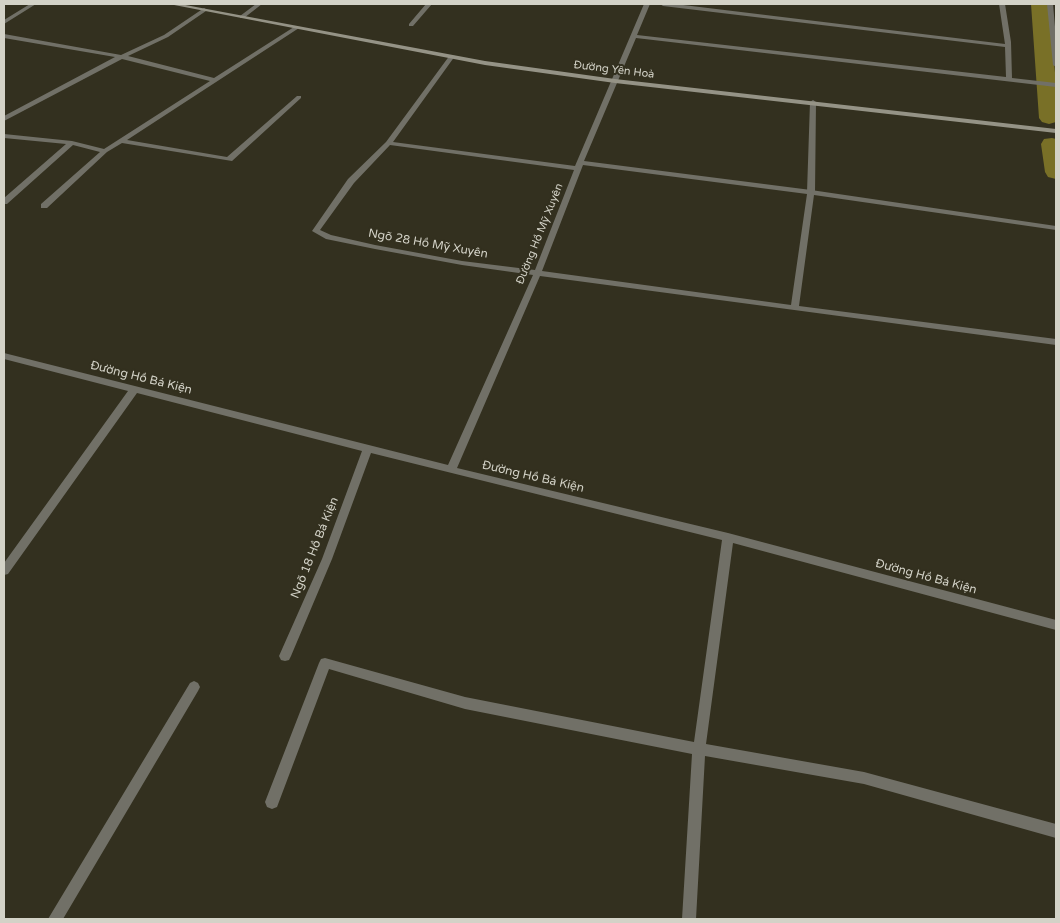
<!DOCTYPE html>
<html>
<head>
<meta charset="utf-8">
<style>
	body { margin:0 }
	#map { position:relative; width:1060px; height:923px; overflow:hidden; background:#33301f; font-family:"Varela Round",sans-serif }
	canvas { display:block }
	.frame { position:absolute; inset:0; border:5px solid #d3d2c7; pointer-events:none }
</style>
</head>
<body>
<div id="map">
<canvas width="1060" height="923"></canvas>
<div class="frame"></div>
</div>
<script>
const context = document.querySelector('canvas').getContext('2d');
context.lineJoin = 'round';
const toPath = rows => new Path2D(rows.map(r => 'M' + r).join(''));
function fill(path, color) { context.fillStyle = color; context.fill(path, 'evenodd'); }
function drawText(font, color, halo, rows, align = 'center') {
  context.font = font + ' "Varela Round",sans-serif'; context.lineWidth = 4; context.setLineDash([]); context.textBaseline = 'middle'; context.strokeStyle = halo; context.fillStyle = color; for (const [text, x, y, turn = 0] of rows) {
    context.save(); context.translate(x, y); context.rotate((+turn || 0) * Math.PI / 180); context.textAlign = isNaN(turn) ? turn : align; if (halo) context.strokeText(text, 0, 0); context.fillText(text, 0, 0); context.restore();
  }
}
const canal = toPath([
	[1031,4,1049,4,1056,84,1056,122,1049,124,1042,122,1039,118,1031,4],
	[1052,138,1056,139,1056,179,1048,177,1045,172,1041,144,1044,139,1052,138]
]);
const lane = toPath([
	[1047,4,1053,4,1056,38,1056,67,1053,65,1047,4],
	[813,100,816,102,815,192,811,194,807,192,810,102,813,100]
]);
const street = toPath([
	[30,4,36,4,4,24,4,20,30,4],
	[256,4,262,4,244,18,240,18,240,16,256,4],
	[426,4,432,4,413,26,409,26,409,24,426,4],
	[644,4,650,4,637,35,1006,77,1005,47,663,6,660,4,675,4,1005,44,999,4,1005,4,1011,42,1012,78,1056,83,1056,87,636,38,584,161,811,190,1056,226,1056,230,814,195,799,306,1056,339,1056,345,540,276,457,468,728,533,1056,620,1056,630,733,543,706,744,864,772,1056,824,1056,838,864,784,705,756,696,919,682,919,692,754,465,709,329,669,277,807,272,809,267,807,265,802,319,663,321,659,325,658,465,697,694,742,722,540,371,453,332,559,291,656,289,660,285,661,281,660,279,656,322,559,362,451,137,393,8,574,4,575,4,563,128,391,4,359,4,353,448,465,533,275,462,265,375,249,326,239,312,231,348,179,386,142,450,55,455,56,393,142,575,166,644,4],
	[390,145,574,170,535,270,462,261,375,245,331,235,320,230,354,183,390,145],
	[583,165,807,194,791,305,542,271,583,165],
	[204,8,207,10,206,11,168,37,128,56,214,78,294,27,299,28,127,140,227,157,297,96,301,96,301,98,232,161,122,143,107,152,47,208,41,208,41,204,100,152,73,145,7,204,4,204,4,198,66,144,4,138,4,134,72,141,104,149,210,81,122,59,4,121,4,116,115,57,4,38,4,34,121,55,164,35,204,8],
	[194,681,198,683,200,687,198,691,63,919,48,919,190,683,194,681]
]);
const secondary = toPath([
	[169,4,180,4,485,61,615,79,1056,129,1056,133,615,83,485,65,169,4]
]);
const farStreetnames = [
	["Đường Yên Hoà",614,70,7],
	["Đường Hồ Mỹ Xuyên",540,234,-68]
];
const streetNames = [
	["Ngõ 28 Hồ Mỹ Xuyên",428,244,10],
	["Đường Hồ Bá Kiện",141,378,14],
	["Đường Hồ Bá Kiện",533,477,13],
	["Ngõ 18 Hồ Bá Kiện",315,548,-68],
	["Đường Hồ Bá Kiện",926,577,15]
];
fill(canal, '#797027');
fill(lane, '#717067');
fill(street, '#717067');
fill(secondary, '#959386');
drawText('11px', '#d3d2c7', '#33301f', farStreetnames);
drawText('12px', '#d3d2c7', '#33301f', streetNames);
</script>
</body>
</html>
